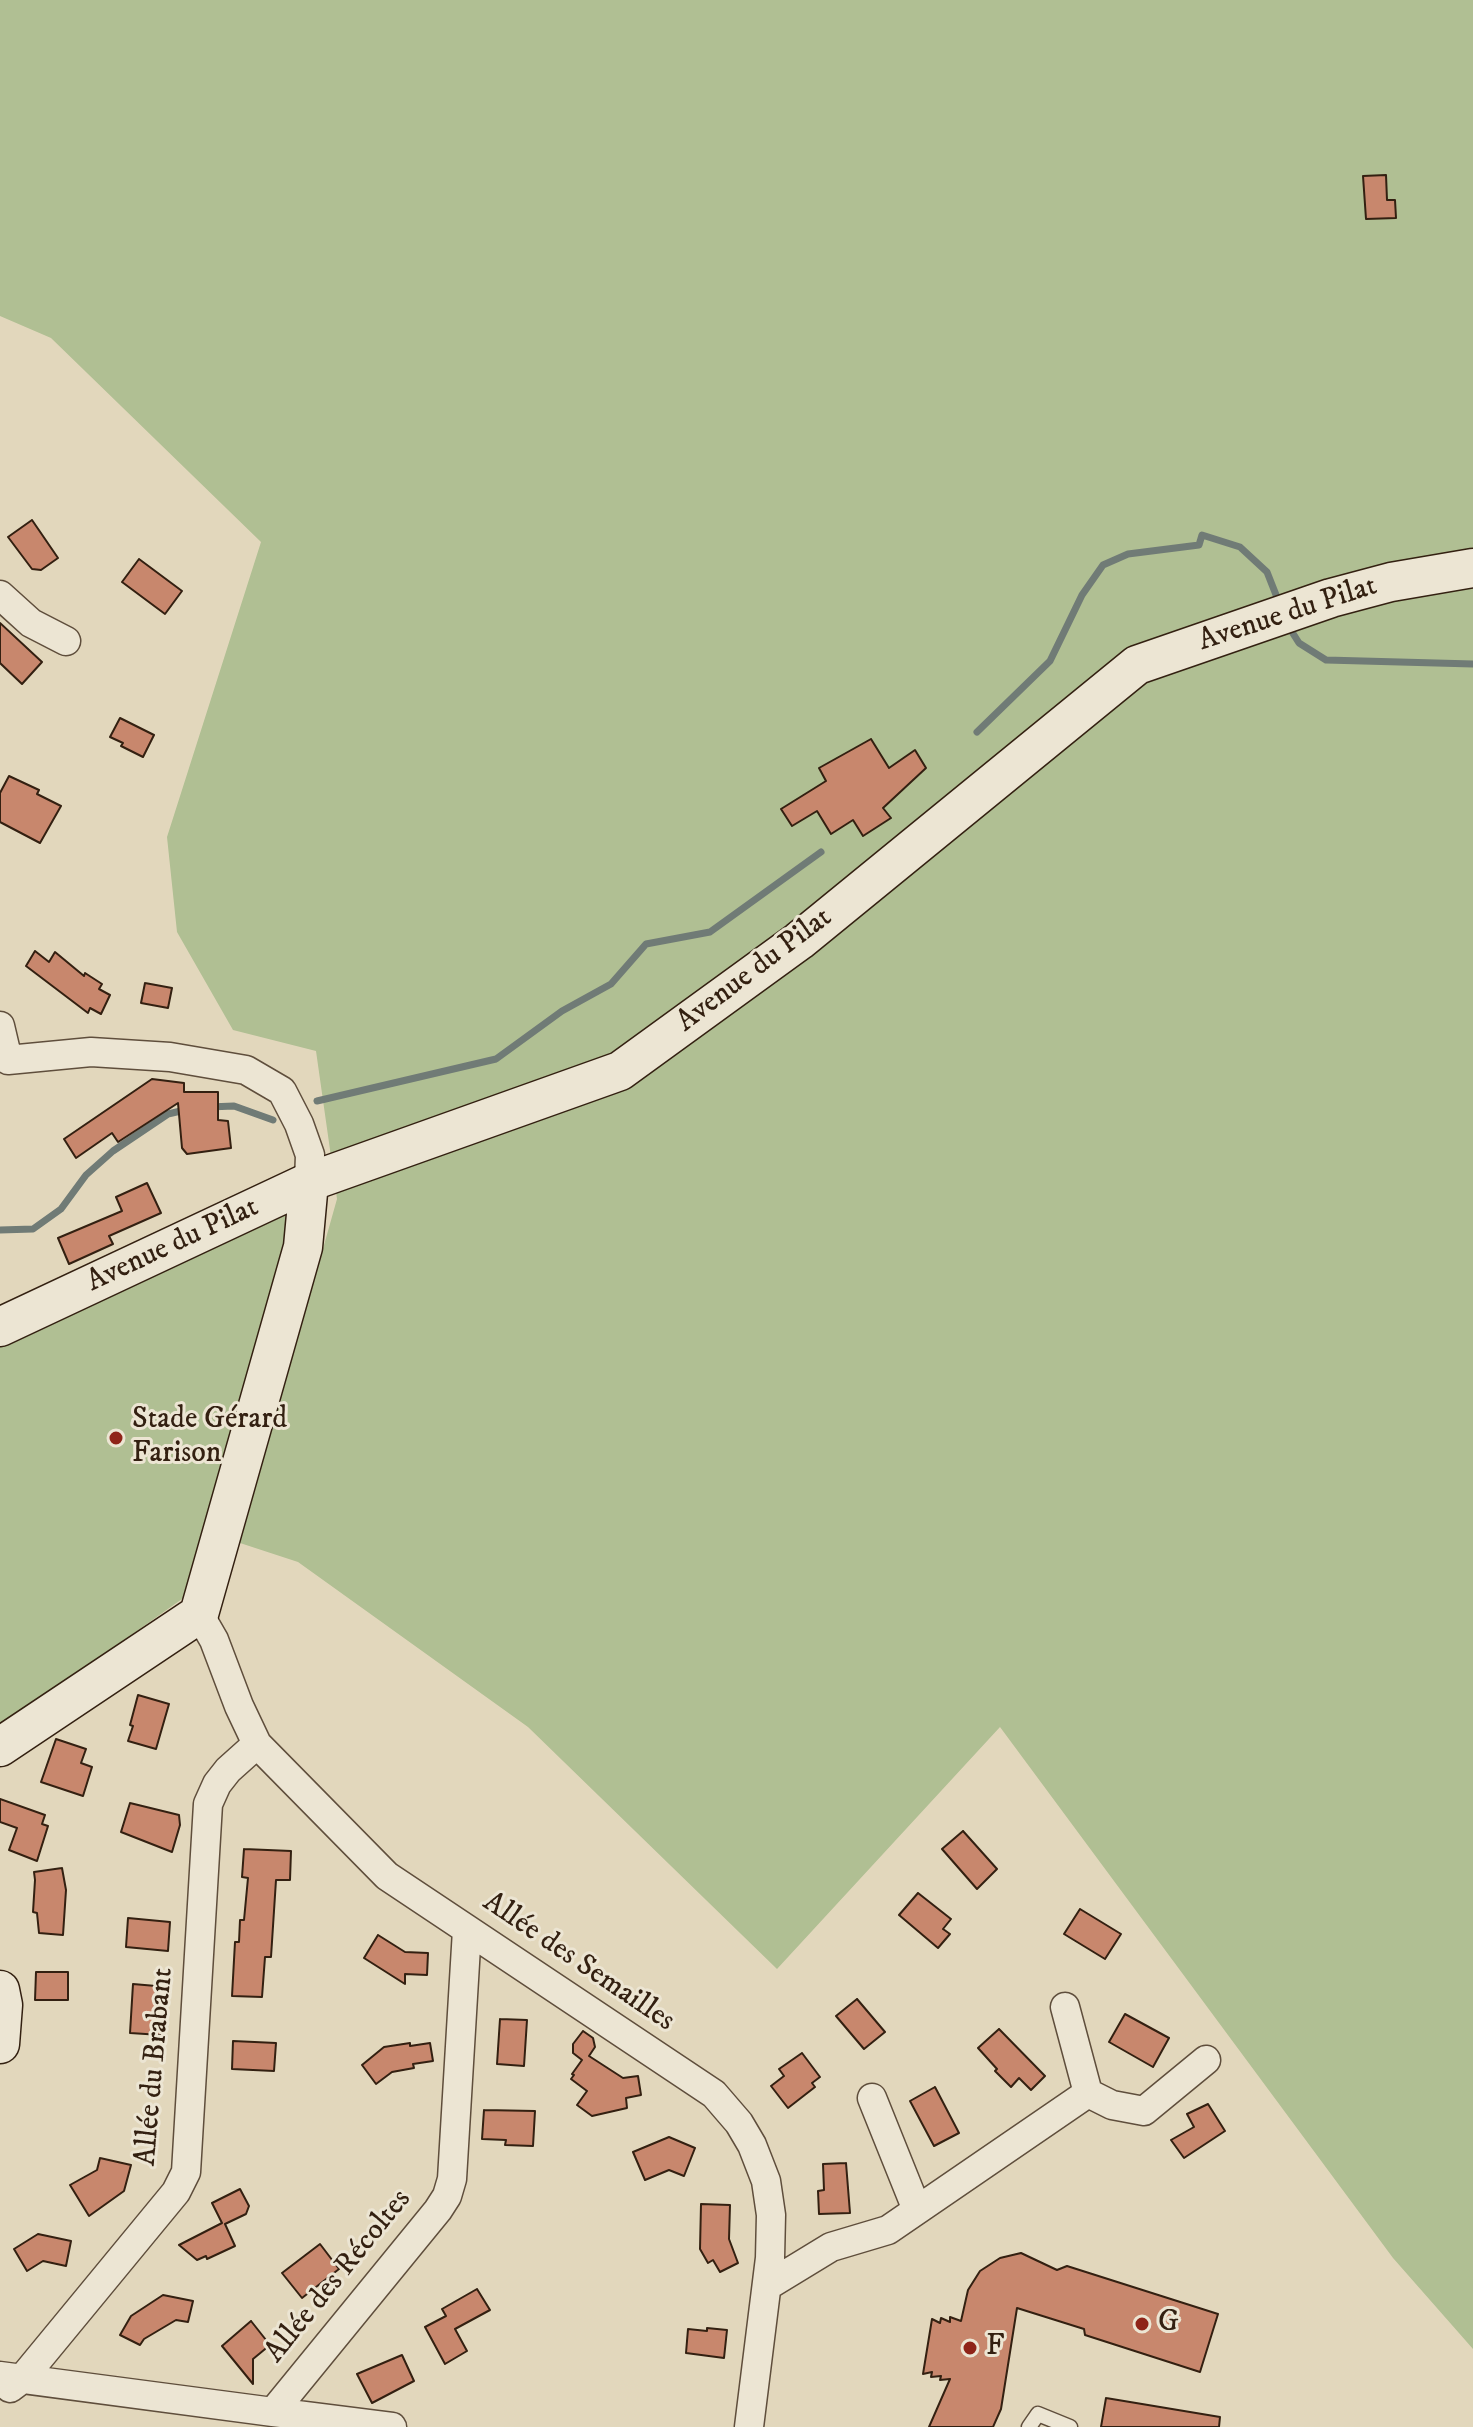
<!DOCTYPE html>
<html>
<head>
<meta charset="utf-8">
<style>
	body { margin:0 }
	canvas { display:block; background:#e2d7bc }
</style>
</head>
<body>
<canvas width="1473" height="2427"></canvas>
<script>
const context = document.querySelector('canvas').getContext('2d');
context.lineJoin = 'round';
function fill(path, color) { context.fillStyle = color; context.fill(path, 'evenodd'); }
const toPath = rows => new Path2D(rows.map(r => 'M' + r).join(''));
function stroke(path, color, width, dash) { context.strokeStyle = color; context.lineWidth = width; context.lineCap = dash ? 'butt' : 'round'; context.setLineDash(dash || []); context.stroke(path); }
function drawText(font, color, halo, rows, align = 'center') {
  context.font = font + ' "IM FELL DW Pica",serif'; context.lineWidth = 6; context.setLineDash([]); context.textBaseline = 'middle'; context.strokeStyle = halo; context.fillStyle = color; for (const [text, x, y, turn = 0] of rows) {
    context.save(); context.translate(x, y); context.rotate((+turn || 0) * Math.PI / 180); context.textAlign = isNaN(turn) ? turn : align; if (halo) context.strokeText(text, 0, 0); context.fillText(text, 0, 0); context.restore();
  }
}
const green = toPath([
	[0,0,1473,0,1473,2349,1393,2258,1000,1727,777,1969,528,1727,298,1562,240,1543,337,1199,316,1051,233,1030,177,932,167,837,261,542,51,338,0,316],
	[285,1210,292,1219,188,1590,182,1599,0,1728,0,1343]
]);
const stream = toPath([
	[1287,624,1299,643,1326,660,1473,664],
	[977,732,1050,661,1082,595,1103,565,1128,554,1199,545,1202,535,1240,547,1267,572,1280,605],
	[317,1101,496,1059,562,1011,611,984,646,944,710,932,821,852],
	[209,1107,234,1106,273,1120],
	[0,1230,33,1229,61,1209,86,1175,113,1151,168,1114,185,1110]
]);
const building = toPath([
	[1386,175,1387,200,1395,200,1396,218,1366,219,1363,176,1386,175],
	[32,520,58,558,41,570,32,569,8,537,32,520],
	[139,559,182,591,165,614,122,582,139,559],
	[0,623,42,662,22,684,0,663,0,623],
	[120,718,154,735,143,757,121,746,123,743,110,737,120,718],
	[871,739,889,768,915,750,926,768,883,808,891,818,863,836,853,820,831,834,817,811,792,826,781,809,826,781,819,768,871,739],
	[9,776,39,790,37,794,61,806,40,843,0,822,0,793,9,776],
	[35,951,49,962,55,952,84,976,85,973,102,984,99,989,110,995,101,1014,90,1008,88,1013,26,966,35,951],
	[145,983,172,988,168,1008,141,1003,145,983],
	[152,1079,184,1083,184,1092,218,1092,218,1120,228,1121,231,1148,187,1154,182,1148,178,1103,118,1142,112,1133,76,1158,64,1139,152,1079],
	[147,1183,161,1213,109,1236,113,1244,69,1264,58,1238,122,1211,116,1197,147,1183],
	[138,1695,169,1704,156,1749,128,1741,133,1726,130,1725,138,1695],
	[56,1739,86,1749,81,1763,92,1767,83,1796,41,1782,56,1739],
	[0,1799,45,1815,42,1824,48,1826,37,1861,9,1850,17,1828,0,1822,0,1799],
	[130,1803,179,1815,180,1825,172,1852,121,1832,130,1803],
	[963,1831,997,1869,977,1889,942,1849,963,1831],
	[244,1849,291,1851,290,1880,276,1880,271,1957,265,1957,262,1997,232,1996,235,1942,239,1942,240,1920,244,1920,248,1878,242,1877,244,1849],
	[62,1868,66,1890,63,1935,39,1933,37,1913,33,1912,35,1880,34,1872,62,1868],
	[918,1893,951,1919,943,1929,950,1934,938,1948,899,1915,918,1893],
	[1080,1909,1121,1934,1105,1959,1064,1934,1080,1909],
	[128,1918,170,1922,168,1951,126,1947,128,1918],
	[378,1935,405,1952,428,1953,427,1975,405,1974,405,1984,364,1958,378,1935],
	[36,1972,68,1972,68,2000,35,2000,36,1972],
	[133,1984,156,1986,155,2009,163,2009,161,2035,130,2033,133,1984],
	[857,1999,885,2032,864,2049,836,2016,857,1999],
	[1125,2014,1169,2038,1153,2067,1109,2042,1125,2014],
	[500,2019,527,2020,524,2066,497,2064,500,2019],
	[999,2029,1045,2076,1031,2090,1019,2078,1011,2087,995,2071,997,2069,978,2048,999,2029],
	[583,2031,593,2038,595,2047,589,2056,623,2078,638,2076,641,2095,626,2098,627,2108,592,2116,577,2105,587,2091,571,2079,574,2075,572,2074,582,2060,573,2053,573,2044,583,2031],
	[233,2041,276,2043,274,2071,232,2069,233,2041],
	[410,2043,410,2046,430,2043,433,2061,413,2064,414,2068,392,2072,376,2084,362,2065,384,2047,410,2043],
	[802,2053,820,2077,812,2083,815,2087,788,2108,771,2086,784,2076,779,2069,802,2053],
	[935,2087,959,2133,934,2146,910,2101,935,2087],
	[1208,2104,1225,2131,1184,2158,1171,2140,1194,2127,1187,2114,1208,2104],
	[484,2110,535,2111,533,2146,505,2145,506,2140,482,2139,484,2110],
	[669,2137,695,2148,684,2176,669,2170,645,2180,633,2152,669,2137],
	[100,2158,131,2165,124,2191,89,2216,70,2185,97,2170,100,2158],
	[846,2163,850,2213,819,2214,818,2191,824,2190,823,2164,846,2163],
	[240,2189,249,2206,246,2214,225,2224,235,2246,207,2259,206,2256,197,2260,179,2245,222,2223,212,2203,240,2189],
	[701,2204,730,2205,729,2239,738,2263,720,2272,713,2260,708,2263,700,2249,701,2204],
	[38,2234,71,2241,66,2266,43,2261,27,2271,14,2249,38,2234],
	[320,2244,339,2269,302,2298,282,2273,320,2244],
	[1021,2253,1057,2270,1067,2266,1218,2314,1200,2372,1085,2335,1084,2329,1017,2308,1001,2409,993,2427,929,2427,950,2379,940,2380,941,2376,931,2377,932,2372,923,2374,932,2319,940,2323,941,2318,950,2322,950,2317,961,2321,968,2290,980,2271,1000,2258,1021,2253],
	[477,2289,490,2310,455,2329,467,2351,445,2364,425,2327,446,2316,442,2309,477,2289],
	[163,2295,193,2301,188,2322,176,2320,144,2339,140,2345,120,2335,131,2316,163,2295],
	[251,2321,270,2345,253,2359,253,2384,222,2346,251,2321],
	[707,2328,727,2330,724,2358,686,2353,688,2329,707,2331,707,2328],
	[402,2355,414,2381,372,2403,357,2374,402,2355],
	[1106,2398,1220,2417,1219,2427,1101,2427,1106,2398]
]);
const lane = toPath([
	[1029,2427,1038,2414,1070,2427]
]);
const street = toPath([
	[0,595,31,623,66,641],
	[0,1026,8,1060,91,1052,170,1057,246,1070,282,1091,299,1124,310,1155,309,1182],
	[199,1614,214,1640,239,1706,257,1744,387,1876,714,2094,739,2123,752,2145,766,2181,771,2215,770,2258,749,2427],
	[1065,2007,1088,2093],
	[872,2098,917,2210],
	[767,2286,831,2247,888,2230,1088,2093,1112,2105,1144,2111,1206,2060],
	[0,2376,273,2412,438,2210,447,2196,452,2179,467,1930],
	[10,2388,22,2379,176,2192,186,2172,208,1804,217,1784,228,1770,257,1744],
	[273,2412,392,2427]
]);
const secondary = toPath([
	[0,1327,309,1182,620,1071,799,941,1137,665,1331,598,1391,582,1473,568],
	[0,1747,199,1614,303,1247,309,1182],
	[0,1990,3,2005,0,2044]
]);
const markers = [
	[116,1438,8,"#8f2418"],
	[1142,2324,8,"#8f2418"],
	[970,2348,8,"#8f2418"]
];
const streetNames = [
	["Avenue du Pilat",1288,615,-18],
	["Avenue du Pilat",755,971,-37],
	["Avenue du Pilat",173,1246,-25],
	["Allée des Semailles",578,1963,34],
	["Allée du Brabant",156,2067,-85],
	["Allée des Récoltes",339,2277,-51]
];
const poiNames = [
	["Stade Gérard",132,1421],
	["Farison",132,1455],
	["G",1158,2324],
	["F",986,2348]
];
fill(green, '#b0bf93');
stroke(stream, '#707b76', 7);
fill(building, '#c8876d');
stroke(building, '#332011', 2);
stroke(lane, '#5f4e3c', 17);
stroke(street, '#5f4e3c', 31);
stroke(secondary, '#332011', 41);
stroke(lane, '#ece5d3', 14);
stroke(street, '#ece5d3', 28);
stroke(secondary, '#ece5d3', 38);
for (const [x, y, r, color] of markers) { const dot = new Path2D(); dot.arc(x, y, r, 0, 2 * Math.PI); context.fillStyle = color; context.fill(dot); stroke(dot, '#ece5d3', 3); }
drawText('30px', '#332011', '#ece5d3', streetNames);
drawText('30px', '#332011', '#ece5d3', poiNames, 'left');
</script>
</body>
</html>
